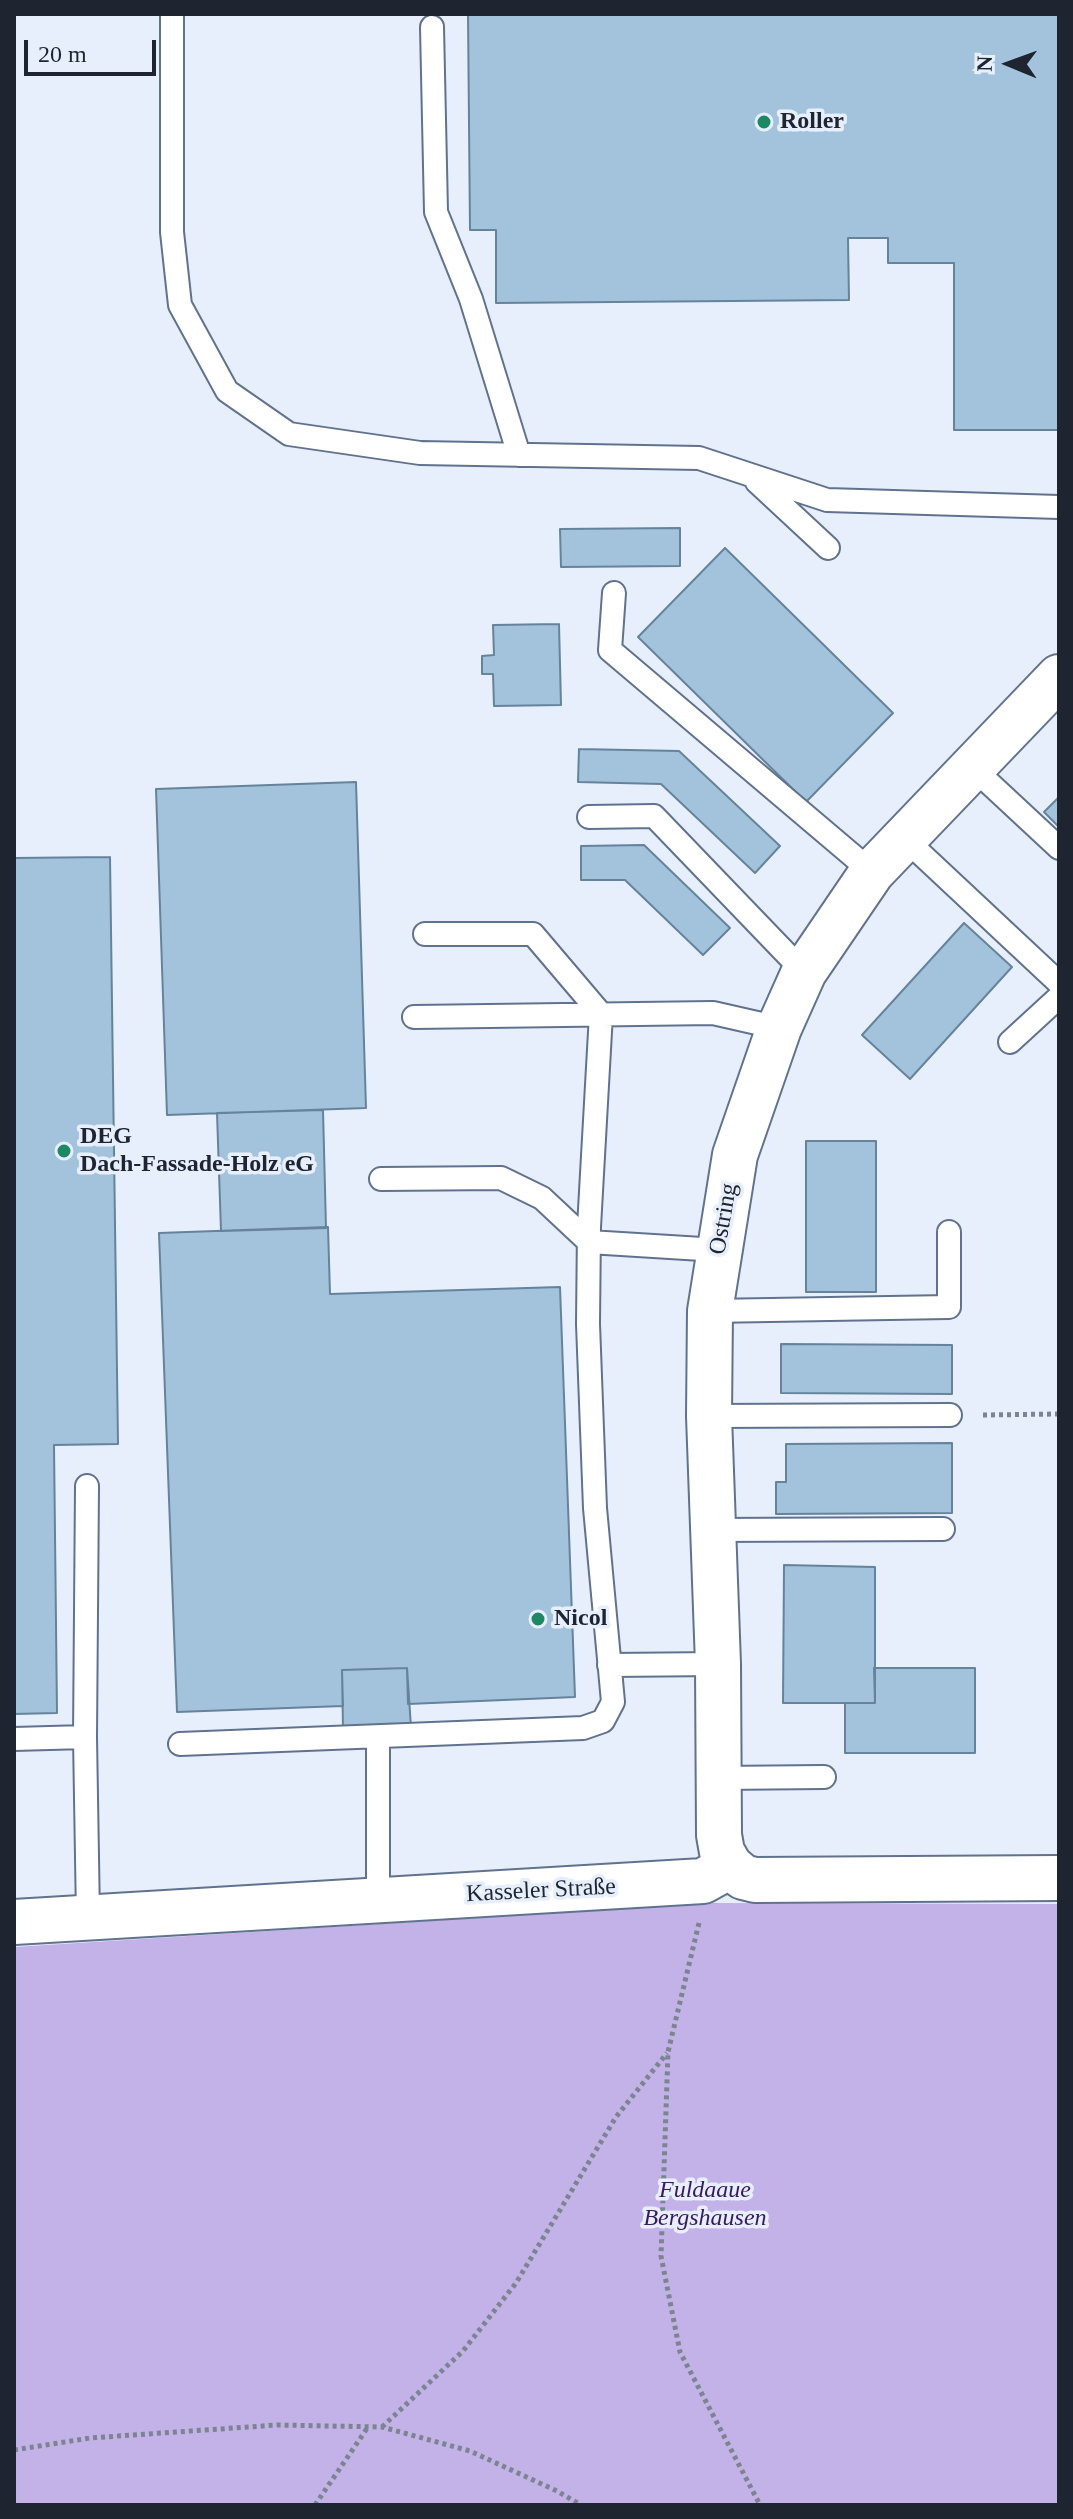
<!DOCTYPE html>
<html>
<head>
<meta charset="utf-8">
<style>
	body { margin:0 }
	#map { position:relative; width:1073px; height:2519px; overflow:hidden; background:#e7effd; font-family:"Times New Roman",serif }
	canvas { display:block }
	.frame { position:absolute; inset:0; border:16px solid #1e2531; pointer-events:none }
	.north { position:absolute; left:969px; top:24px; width:80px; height:80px; -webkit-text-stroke:6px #e7effd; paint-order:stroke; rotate:271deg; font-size:22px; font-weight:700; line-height:32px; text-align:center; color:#1e2531 }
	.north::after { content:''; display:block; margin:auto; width:28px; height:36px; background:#1e2531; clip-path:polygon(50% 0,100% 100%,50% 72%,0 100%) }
	.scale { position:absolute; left:24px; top:40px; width:132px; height:36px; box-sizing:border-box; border:4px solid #1e2531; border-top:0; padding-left:10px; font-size:24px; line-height:28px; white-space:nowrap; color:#1e2531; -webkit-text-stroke:6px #e7effd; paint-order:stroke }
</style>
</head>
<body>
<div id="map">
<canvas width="1073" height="2519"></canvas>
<div class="frame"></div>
<div class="north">N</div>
<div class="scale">20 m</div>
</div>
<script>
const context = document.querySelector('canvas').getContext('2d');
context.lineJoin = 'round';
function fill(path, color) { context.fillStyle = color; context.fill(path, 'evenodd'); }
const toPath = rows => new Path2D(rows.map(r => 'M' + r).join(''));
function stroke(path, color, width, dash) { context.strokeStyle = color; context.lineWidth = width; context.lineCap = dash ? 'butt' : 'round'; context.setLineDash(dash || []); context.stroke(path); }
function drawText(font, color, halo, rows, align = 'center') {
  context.font = font + ' "Times New Roman",serif'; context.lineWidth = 7; context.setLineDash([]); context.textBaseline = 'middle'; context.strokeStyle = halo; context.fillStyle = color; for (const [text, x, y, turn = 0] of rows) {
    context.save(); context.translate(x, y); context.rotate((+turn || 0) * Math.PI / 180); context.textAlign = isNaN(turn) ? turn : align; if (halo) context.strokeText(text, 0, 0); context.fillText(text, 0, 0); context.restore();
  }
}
const green = toPath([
	[713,1903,1059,1904,1059,2505,14,2505,14,1947]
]);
const building = toPath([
	[468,14,1059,14,1059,430,954,430,954,263,888,263,888,238,848,238,849,300,496,303,496,230,470,230,468,14],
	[680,528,680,566,561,567,560,529,680,528],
	[725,548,893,713,806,802,638,637,725,548],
	[559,624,561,705,494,706,493,674,482,674,482,656,494,655,493,625,559,624],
	[579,749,679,751,780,846,755,873,661,784,578,782,579,749],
	[356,782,366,1108,167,1115,156,789,356,782],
	[1059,797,1059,827,1044,812,1059,797],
	[644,845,730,928,703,955,625,880,581,880,581,846,644,845],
	[110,857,118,1444,54,1445,57,1713,14,1714,14,858,110,857],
	[964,923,1012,967,910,1079,862,1035,964,923],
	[323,1110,326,1228,221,1231,217,1113,323,1110],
	[806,1141,876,1141,876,1292,806,1292,806,1141],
	[328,1227,330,1294,560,1287,575,1697,408,1704,407,1668,342,1670,343,1706,177,1712,159,1233,328,1227],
	[781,1344,952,1345,952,1394,781,1393,781,1344],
	[952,1443,952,1513,776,1514,776,1482,786,1482,786,1444,952,1443],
	[784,1565,875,1567,875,1703,783,1703,784,1565],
	[407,1668,411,1727,343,1729,342,1670,407,1668],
	[874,1668,975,1668,975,1753,845,1753,845,1703,875,1703,874,1668]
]);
const path = toPath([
	[983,1415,1059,1414],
	[699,1923,668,2052,661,2256,680,2352,760,2505],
	[382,2427,463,2351,516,2283,616,2117,667,2053],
	[14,2450,90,2438,277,2425,382,2427,470,2451,557,2491,581,2505],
	[315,2505,368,2427]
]);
const service = toPath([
	[172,14,172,232,180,305,227,391,289,434,420,453,699,458,827,500,1059,507],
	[432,27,436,212,471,299,519,455],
	[757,482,828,548],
	[614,593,610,650,872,872],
	[973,768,1059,848],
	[589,817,654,816,804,972],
	[904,838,1059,983],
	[414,1017,713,1013,779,1028],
	[1010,1042,1059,997],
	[381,1179,501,1178,542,1198,589,1242,718,1250],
	[710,1311,949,1307,949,1232],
	[709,1416,950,1415],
	[712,1530,943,1529],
	[609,1665,718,1664],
	[85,1737,87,1486],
	[378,1738,378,1901],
	[14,1739,85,1737,88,1917],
	[180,1744,583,1728,603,1721,613,1702,595,1508,588,1324,589,1227,601,1014,533,934,425,934],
	[718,1778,824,1777]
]);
const minor = toPath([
	[1059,677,872,872,804,972,779,1028,735,1155,710,1311,709,1416,718,1664,719,1835,722,1852,730,1866,743,1877,755,1880,1059,1878],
	[14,1922,703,1881,730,1866]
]);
const markers = [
	[764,122,8,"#1e8865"],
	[64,1151,8,"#1e8865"],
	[538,1619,8,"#1e8865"]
];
const poiNames = [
	["Roller",780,122],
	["DEG",80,1137],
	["Dach-Fassade-Holz eG",80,1165],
	["Nicol",554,1619]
];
const streetNames = [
	["Ostring",724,1219,-80],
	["Kasseler Straße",541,1891,-3]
];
const parkNames = [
	["Fuldaaue",705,2191],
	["Bergshausen",705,2219]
];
fill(green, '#c3b2e7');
fill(building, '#a3c3dc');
stroke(building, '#65839a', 2);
stroke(service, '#61728e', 26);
stroke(minor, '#61728e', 48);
stroke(path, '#7c8491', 5, [4, 4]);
stroke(service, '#fff', 22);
stroke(minor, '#fff', 44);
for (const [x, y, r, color] of markers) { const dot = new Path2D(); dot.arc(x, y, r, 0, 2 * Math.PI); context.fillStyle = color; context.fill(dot); stroke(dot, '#e7effd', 3); }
drawText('bold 24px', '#1e2531', '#e7effd', poiNames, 'left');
drawText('24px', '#1e2531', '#e7effd', streetNames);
drawText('italic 24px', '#391962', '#e7effd', parkNames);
</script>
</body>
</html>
